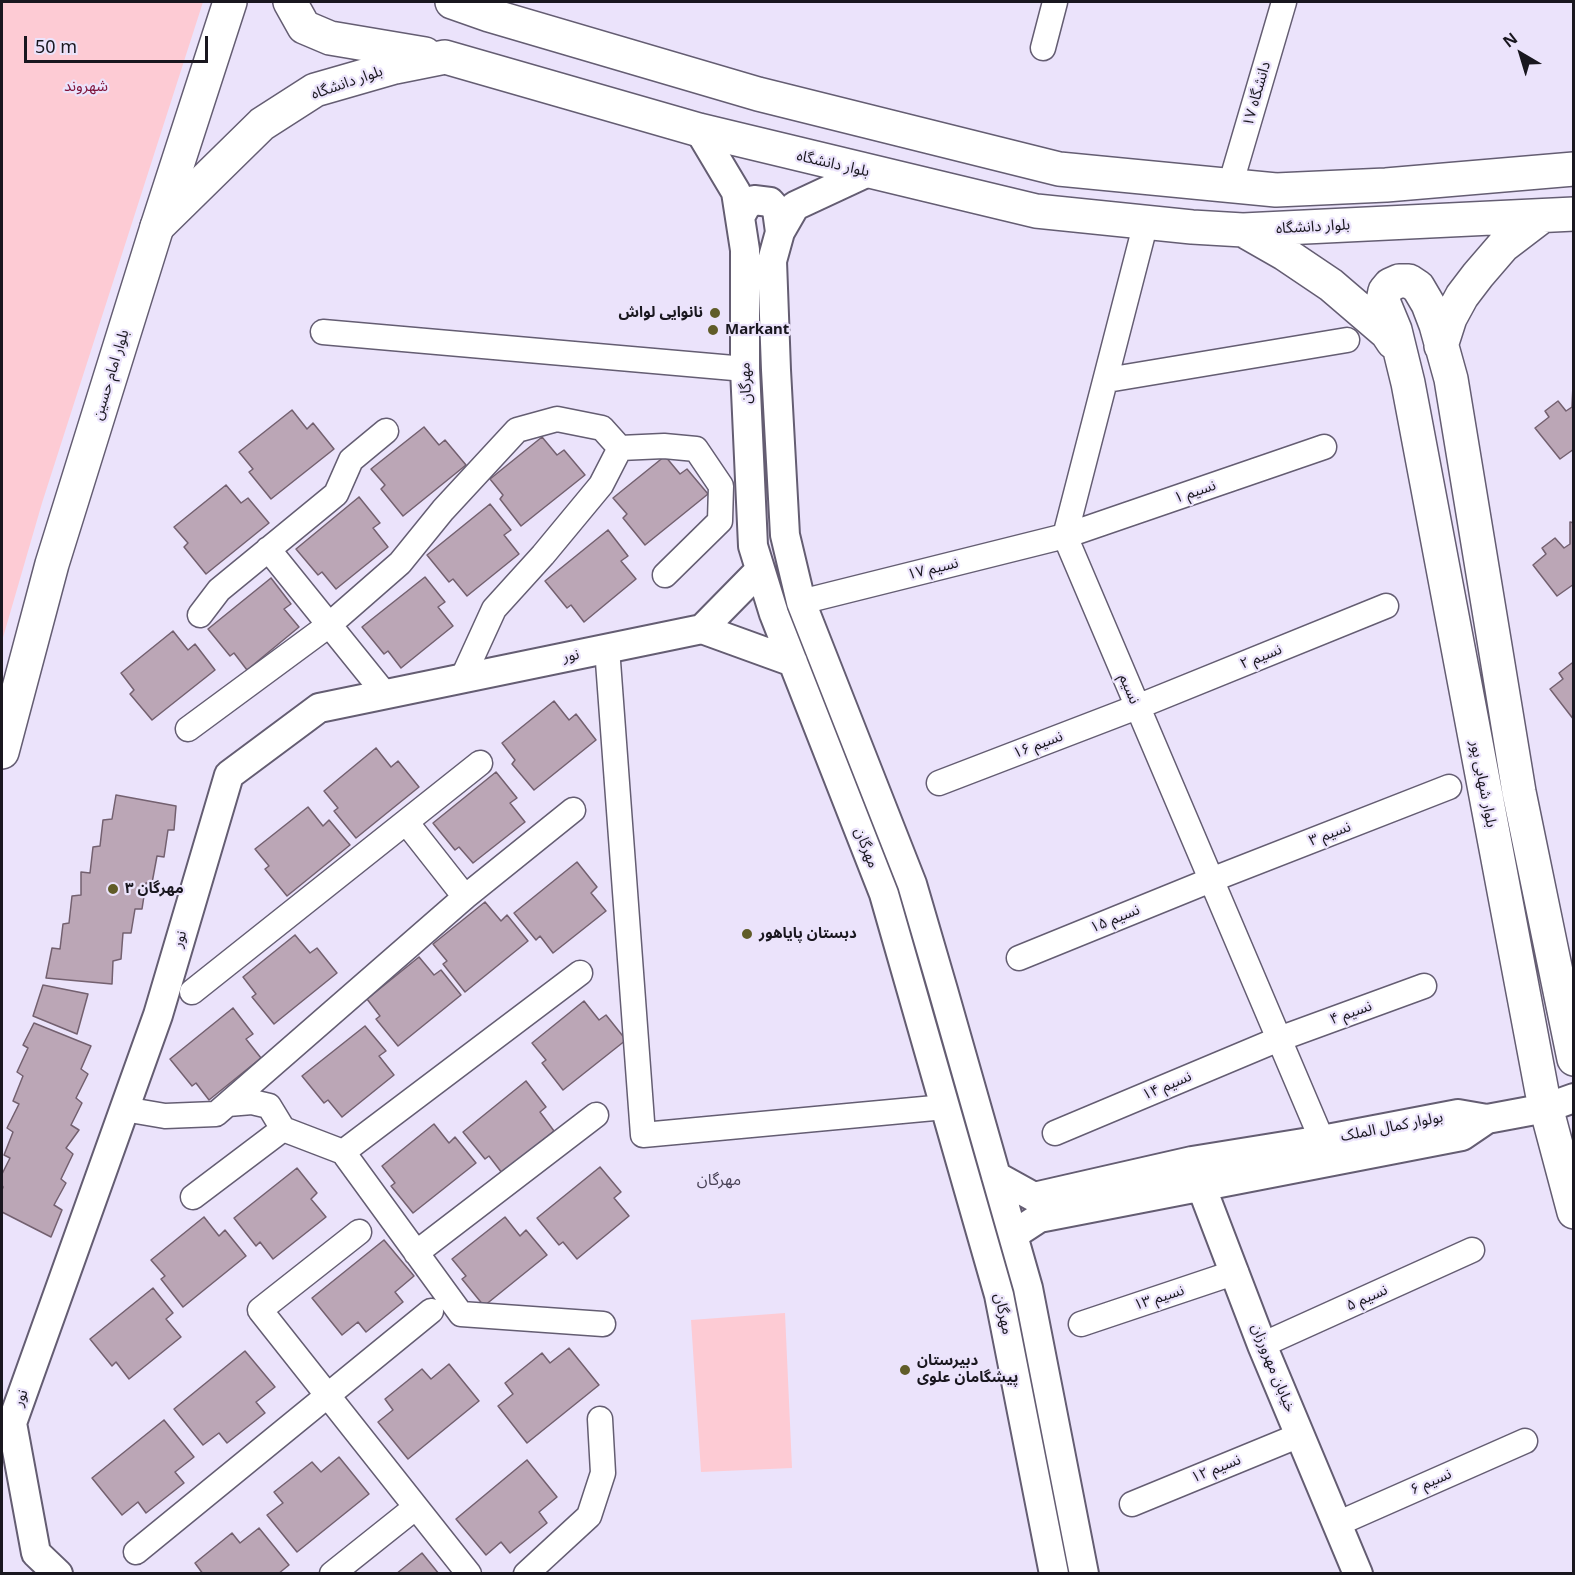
<!DOCTYPE html>
<html>
<head>
<meta charset="utf-8">
<style>
	body { margin:0 }
	#map { position:relative; width:1575px; height:1575px; overflow:hidden; background:#ebe3fb; font-family:"Noto Sans",sans-serif }
	canvas { display:block }
	.frame { position:absolute; inset:0; border:3px solid #19171f; pointer-events:none }
	.north { position:absolute; left:1491px; top:24px; width:60px; height:60px; -webkit-text-stroke:4px #ebe3fb; paint-order:stroke; rotate:322deg; font-size:16px; font-weight:700; line-height:24px; text-align:center; color:#19171f }
	.north::after { content:''; display:block; margin:auto; width:21px; height:27px; background:#19171f; clip-path:polygon(50% 0,100% 100%,50% 72%,0 100%) }
	.scale { position:absolute; left:24px; top:36px; width:184px; height:27px; box-sizing:border-box; border:3px solid #19171f; border-top:0; padding-left:8px; font-size:18px; line-height:21px; white-space:nowrap; color:#19171f; -webkit-text-stroke:4px #ebe3fb; paint-order:stroke }
</style>
</head>
<body>
<div id="map">
<canvas width="1575" height="1575"></canvas>
<div class="frame"></div>
<div class="north">N</div>
<div class="scale">50 m</div>
</div>
<script>
const context = document.querySelector('canvas').getContext('2d');
context.lineJoin = 'round';
function fill(path, color) { context.fillStyle = color; context.fill(path, 'evenodd'); }
const toPath = rows => new Path2D(rows.map(r => 'M' + r).join(''));
function stroke(path, color, width, dash) { context.strokeStyle = color; context.lineWidth = width; context.lineCap = dash ? 'butt' : 'round'; context.setLineDash(dash || []); context.stroke(path); }
function drawText(font, color, halo, rows, align = 'center') {
  context.font = font + ' "Noto Sans","Noto Sans Arabic",sans-serif'; context.lineWidth = 4.5; context.setLineDash([]); context.textBaseline = 'middle'; context.strokeStyle = halo; context.fillStyle = color; for (const [text, x, y, turn = 0] of rows) {
    context.save(); context.translate(x, y); context.rotate((+turn || 0) * Math.PI / 180); context.textAlign = isNaN(turn) ? turn : align; if (halo) context.strokeText(text, 0, 0); context.fillText(text, 0, 0); context.restore();
  }
}
const green = toPath([
	[2,2,203,2,42,503,2,641],
	[785,1313,792,1468,701,1472,691,1320]
]);
const building = toPath([
	[1573,385,1574,449,1560,459,1535,428,1549,417,1545,411,1558,401,1566,411,1572,407,1573,385],
	[292,410,307,429,313,423,334,449,271,499,249,472,253,469,239,452,292,410],
	[424,427,439,445,445,440,466,465,403,516,381,489,385,485,371,469,424,427],
	[542,437,557,455,564,450,585,475,521,526,500,499,503,495,490,479,542,437],
	[665,456,680,474,687,469,708,494,645,545,623,518,627,514,613,498,665,456],
	[226,485,241,503,248,498,269,523,206,574,184,547,188,543,174,527,226,485],
	[359,497,380,523,373,528,388,547,336,589,322,572,318,575,296,549,359,497],
	[490,504,511,530,504,535,519,554,467,596,453,579,449,582,427,555,490,504],
	[1570,522,1574,523,1574,584,1557,596,1533,565,1546,554,1542,548,1555,538,1564,548,1570,544,1570,522],
	[608,530,628,556,621,561,636,579,584,622,571,605,567,608,545,581,608,530],
	[425,577,445,602,438,607,453,626,401,668,388,651,384,654,362,627,425,577],
	[271,578,291,604,284,609,299,627,247,670,234,653,230,656,208,629,271,578],
	[173,631,188,650,195,644,215,670,152,720,130,694,134,690,121,673,173,631],
	[1572,663,1574,664,1574,720,1550,689,1563,679,1559,673,1572,663],
	[554,701,569,720,576,714,596,740,534,790,512,764,515,760,502,743,554,701],
	[376,748,391,767,398,761,419,787,356,838,334,811,338,808,324,791,376,748],
	[496,772,517,798,510,803,525,822,473,863,459,847,455,850,433,823,496,772],
	[116,795,176,806,174,830,168,830,164,857,157,856,152,883,146,883,142,909,135,909,131,933,123,933,121,959,113,961,112,984,46,978,52,948,60,949,63,924,69,923,72,896,81,895,81,872,90,873,93,847,100,846,103,820,112,819,116,795],
	[308,807,323,826,329,820,350,845,287,896,265,869,269,866,255,849,308,807],
	[577,862,597,887,591,893,606,911,553,953,540,936,536,940,514,913,577,862],
	[485,902,501,921,507,915,528,941,465,992,443,964,447,961,433,944,485,902],
	[295,935,310,953,317,948,337,973,274,1024,252,997,256,994,243,977,295,935],
	[419,957,434,975,441,970,461,995,398,1046,376,1019,380,1016,367,999,419,957],
	[43,985,88,994,77,1034,33,1016,43,985],
	[584,1001,599,1020,606,1015,626,1040,563,1090,542,1063,546,1060,532,1043,584,1001],
	[233,1008,253,1034,246,1039,261,1058,209,1100,196,1083,192,1086,170,1059,233,1008],
	[34,1023,91,1046,81,1069,88,1074,76,1098,82,1103,71,1125,79,1130,66,1148,73,1154,61,1179,66,1183,54,1205,62,1210,51,1237,2,1212,2,1190,3,1187,2,1185,2,1174,10,1158,4,1155,13,1132,7,1128,19,1104,13,1101,23,1076,17,1072,28,1048,23,1045,34,1023],
	[365,1026,386,1051,379,1056,394,1075,342,1117,328,1100,324,1103,302,1076,365,1026],
	[526,1081,546,1107,540,1112,554,1131,502,1173,489,1156,485,1159,463,1132,526,1081],
	[434,1124,449,1143,455,1137,476,1163,413,1213,391,1186,395,1183,382,1166,434,1124],
	[600,1167,621,1192,614,1198,629,1216,577,1259,563,1242,559,1245,537,1218,600,1167],
	[297,1168,317,1193,311,1199,326,1217,273,1259,260,1242,256,1246,234,1218,297,1168],
	[204,1217,219,1236,225,1230,246,1256,183,1307,161,1279,165,1276,151,1260,204,1217],
	[505,1217,520,1236,526,1230,547,1255,484,1306,462,1279,466,1276,452,1259,505,1217],
	[384,1240,414,1276,395,1292,403,1302,366,1332,358,1322,342,1335,312,1298,384,1240],
	[153,1288,173,1313,166,1319,181,1337,129,1379,116,1362,112,1366,90,1339,153,1288],
	[569,1348,599,1385,527,1443,498,1406,513,1394,505,1383,542,1353,550,1363,569,1348],
	[245,1351,275,1387,256,1402,265,1413,227,1443,219,1433,203,1445,174,1409,245,1351],
	[449,1364,479,1401,408,1459,378,1422,393,1410,385,1399,422,1369,431,1379,449,1364],
	[164,1420,194,1457,175,1472,184,1483,146,1513,138,1502,122,1515,92,1478,164,1420],
	[339,1457,369,1494,297,1552,267,1515,283,1503,274,1492,312,1462,321,1472,339,1457],
	[527,1460,557,1497,539,1512,547,1523,510,1553,501,1542,486,1555,456,1519,527,1460],
	[259,1528,289,1565,278,1574,203,1574,195,1563,232,1533,240,1543,259,1528],
	[422,1553,439,1574,396,1574,422,1553]
]);
const minor = toPath([
	[1043,48,1055,2],
	[1230,186,1284,2],
	[1146,222,1065,536,1322,1140],
	[323,332,745,369],
	[1107,380,1347,340],
	[620,448,664,446,696,449,721,486,720,521,665,575],
	[268,549,385,694],
	[801,602,1065,536,1324,447],
	[200,615,219,590,336,494,351,460,386,431],
	[607,648,643,1135,945,1107],
	[462,679,494,609,543,555,601,485,620,448],
	[188,729,329,625,400,563,443,510,517,430,557,419,602,428,620,448],
	[939,783,1137,707,1386,606],
	[406,822,465,897],
	[1019,958,1211,880,1449,787],
	[192,992,480,763],
	[124,1109,165,1116,216,1114,465,897,573,810],
	[283,1129,343,1152,580,973],
	[1055,1133,1279,1039,1424,986],
	[343,1152,461,1314,603,1324],
	[193,1197,283,1129,269,1106,252,1102,228,1104],
	[359,1232,260,1310,469,1574],
	[416,1253,596,1115],
	[1081,1324,1236,1272],
	[1262,1345,1472,1250],
	[1132,1504,1300,1435],
	[1337,1524,1525,1441],
	[136,1552,431,1311],
	[332,1574,416,1507],
	[526,1574,589,1516,603,1473,600,1419]
]);
const tertiary = toPath([
	[699,130,736,192,745,250,745,369,753,546,774,614,884,894,999,1295,1054,1574],
	[868,172,795,206,780,232,772,261,776,370,785,535,801,602,912,884,943,990,1028,1288,1084,1574],
	[740,217,746,206,754,200,770,202,777,210,780,232],
	[760,570,702,629,793,662],
	[1195,1170,1262,1345,1358,1574],
	[996,1176,1034,1197,1192,1161,1322,1140,1458,1114,1487,1119,1546,1108,1574,1098],
	[1013,1235,1039,1218,1462,1136,1487,1119],
	[58,1574,36,1553,12,1423,158,1015,229,775,319,708,702,629]
]);
const secondary = toPath([
	[290,2,304,27,330,38,425,54],
	[452,2,489,15,758,94,1059,169,1276,190,1386,185,1574,169],
	[157,227,262,124,315,90,395,67,445,57,699,130,1036,211,1192,227,1243,230,1574,214],
	[1243,230,1285,254,1331,285,1387,333,1393,342],
	[1441,346,1450,318,1462,296,1478,275,1503,246,1541,217],
	[1574,1059,1519,792,1451,379,1436,325,1428,304,1418,287,1409,281,1399,281,1390,285,1385,291,1383,301,1395,330,1408,383,1542,1092,1574,1212]
]);
const primary = toPath([
	[2,752,52,564,157,227,230,2]
]);
const markers = [
	[715,313,6,"#605c28"],
	[713,330,6,"#605c28"],
	[113,889,6,"#605c28"],
	[747,934,6,"#605c28"],
	[905,1370,6,"#605c28"]
];
const streetNames = [
	["بلوار دانشگاه",347,83,-19],
	["دانشگاه ۱۷",1257,94,-74],
	["بلوار دانشگاه",833,164,13],
	["بلوار دانشگاه",1313,227,-3],
	["بلوار امام حسین",111,375,-73],
	["مهرگان",746,383,-92],
	["نسیم ۱",1195,492,-19],
	["نسیم ۱۷",933,569,-14],
	["نور",571,656,-12],
	["نسیم ۲",1261,657,-22],
	["نسیم",1129,689,67],
	["نسیم ۱۶",1038,745,-21],
	["بلوار شهابی پور",1483,784,79],
	["نسیم ۳",1330,834,-21],
	["مهرگان",866,848,69],
	["نسیم ۱۵",1115,919,-22],
	["نور",180,939,-73],
	["نسیم ۴",1351,1013,-20],
	["نسیم ۱۴",1167,1086,-23],
	["بولوار کمال الملک",1392,1127,-11],
	["نسیم ۱۳",1159,1298,-18],
	["نسیم ۵",1367,1298,-24],
	["مهرگان",1003,1314,78],
	["خیابان مهرورزان",1273,1368,68],
	["نور",21,1398,-70],
	["نسیم ۱۲",1216,1469,-22],
	["نسیم ۶",1431,1482,-24]
];
const parkNames = [
	["شهروند",86,87]
];
const poiNames = [
	["نانوایی لواش",703,313,"right"],
	["Markant",725,330],
	["مهرگان ۳",125,889],
	["دبستان پایاهور",759,934],
	["دبیرستان",917,1361],
	["پیشگامان علوی",917,1378]
];
const neighbourhoodNames = [
	["مهرگان",719,1180]
];
fill(green, '#fdcbd4');
fill(building, '#bba6b6');
stroke(building, '#73606f', 1.5);
stroke(minor, '#645d72', 27);
stroke(tertiary, '#645d72', 32);
stroke(secondary, '#645d72', 36);
stroke(primary, '#645d72', 36);
stroke(minor, '#fff', 24);
stroke(tertiary, '#fff', 28);
stroke(secondary, '#fff', 33);
stroke(primary, '#fff', 33);
for (const [x, y, r, color] of markers) { const dot = new Path2D(); dot.arc(x, y, r, 0, 2 * Math.PI); context.fillStyle = color; context.fill(dot); stroke(dot, '#ebe3fb', 2); }
drawText('15px', '#19171f', '#ebe3fb', streetNames);
drawText('15px', '#7d1139', '#ebe3fb', parkNames);
drawText('bold 15px', '#19171f', '#ebe3fb', poiNames, 'left');
drawText('16px', '#4a4457', '#ebe3fb', neighbourhoodNames);
</script>
</body>
</html>
